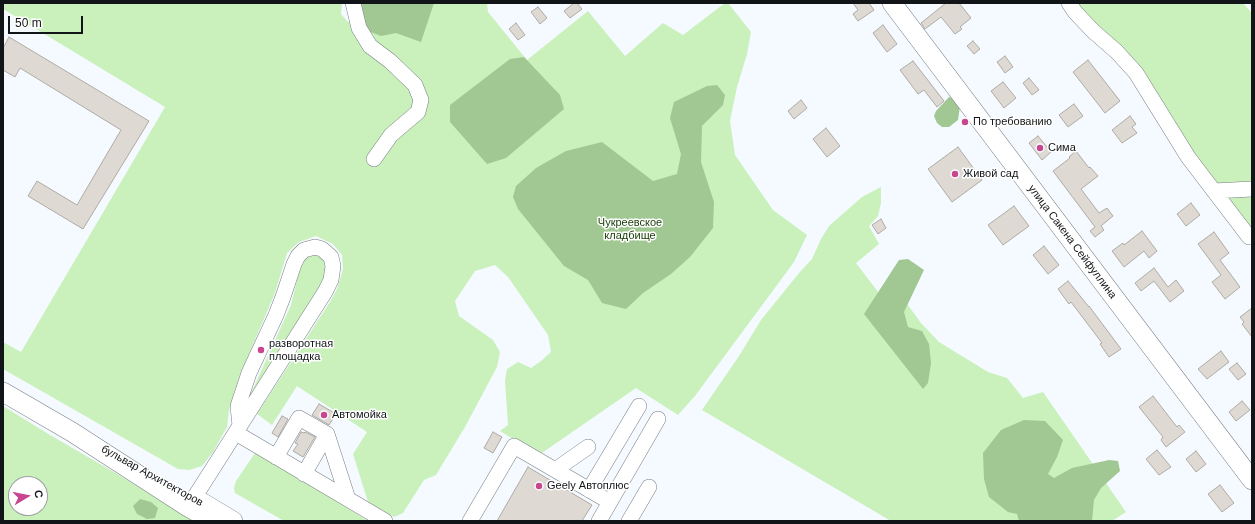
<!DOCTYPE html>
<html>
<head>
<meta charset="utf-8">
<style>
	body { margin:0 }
	#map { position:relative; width:1255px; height:524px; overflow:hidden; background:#f4faff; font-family:Arial,sans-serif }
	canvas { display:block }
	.frame { position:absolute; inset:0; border:4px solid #121517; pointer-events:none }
	.north { position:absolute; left:8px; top:476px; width:40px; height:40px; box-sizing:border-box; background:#fff; border:1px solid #a0a1a2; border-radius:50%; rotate:80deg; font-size:11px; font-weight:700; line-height:16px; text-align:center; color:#121517 }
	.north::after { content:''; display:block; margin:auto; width:14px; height:18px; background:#c74690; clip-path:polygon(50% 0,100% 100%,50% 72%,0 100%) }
	.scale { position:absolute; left:8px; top:16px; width:75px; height:18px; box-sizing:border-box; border:2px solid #121517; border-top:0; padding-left:5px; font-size:12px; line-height:14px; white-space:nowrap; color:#121517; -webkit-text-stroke:3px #fff; paint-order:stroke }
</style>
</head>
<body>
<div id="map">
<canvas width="1255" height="524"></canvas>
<div class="frame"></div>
<div class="north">С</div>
<div class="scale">50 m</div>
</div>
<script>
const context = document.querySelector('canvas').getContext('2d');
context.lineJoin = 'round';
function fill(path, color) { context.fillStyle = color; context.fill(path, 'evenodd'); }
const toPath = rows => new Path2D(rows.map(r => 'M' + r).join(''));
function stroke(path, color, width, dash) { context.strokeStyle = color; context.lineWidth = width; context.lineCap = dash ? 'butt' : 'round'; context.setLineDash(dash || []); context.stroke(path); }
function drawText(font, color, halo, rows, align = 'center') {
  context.font = font + ' Arial,sans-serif'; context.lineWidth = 3; context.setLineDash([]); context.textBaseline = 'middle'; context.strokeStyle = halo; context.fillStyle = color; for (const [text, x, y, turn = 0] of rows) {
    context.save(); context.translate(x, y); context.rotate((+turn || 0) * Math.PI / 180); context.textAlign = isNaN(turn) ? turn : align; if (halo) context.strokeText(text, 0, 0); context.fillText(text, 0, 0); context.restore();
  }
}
const green = toPath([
	[3,3,342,3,341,14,348,22,360,18,359,3,487,3,488,12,527,60,588,11,625,56,663,23,683,35,725,3,728,3,751,32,747,54,737,87,730,121,735,155,773,210,807,235,794,262,695,396,678,415,636,388,539,455,500,431,508,425,505,381,507,369,518,362,531,368,541,361,551,352,548,335,508,277,495,265,475,271,455,301,459,316,493,340,500,352,497,367,465,427,436,475,424,480,403,513,394,517,368,502,353,454,367,432,297,386,272,425,257,414,330,302,337,289,343,269,342,255,333,244,316,236,299,242,287,253,275,293,239,377,229,410,227,427,213,452,202,466,189,470,178,469,3,369,3,342,21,352,165,107,3,9],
	[1074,3,1243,3,1252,13,1252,233],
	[881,187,881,203,878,216,869,226,879,244,856,263,885,301,897,290,921,323,939,342,988,372,1007,378,1023,398,1043,392,1126,512,1112,521,891,521,702,410,739,356,761,320,799,273,812,259,821,239,829,226,862,197],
	[317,253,325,257,328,271,315,295,248,400,291,305,300,268,307,255],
	[3,406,50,435,119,475,194,521,3,521],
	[16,484,40,484,40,508,16,508],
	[255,453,278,465,368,521,284,521,235,493,234,488,236,481]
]);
const forest = toPath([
	[359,3,434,3,421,42,396,33,381,36,368,31],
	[524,57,560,95,564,109,506,158,487,164,450,122,450,105,510,59],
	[717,85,725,95,723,105,702,126,701,162,714,202,713,228,690,257,671,274,643,293,626,309,602,303,588,280,564,266,518,209,513,197,516,186,536,168,566,151,602,142,653,181,677,174,681,154,670,118,674,102,707,86],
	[949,97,953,98,960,106,958,120,949,127,942,127,937,123,934,116,936,111],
	[908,259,924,270,904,312,908,327,922,331,929,344,931,363,928,383,923,389,864,314,899,260],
	[1024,420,1045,421,1063,440,1057,457,1048,474,1054,478,1072,468,1109,460,1118,461,1120,471,1101,488,1094,500,1092,521,1019,521,1017,514,1008,512,989,497,984,479,983,453,1001,430],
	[140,499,151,502,158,508,155,518,147,519,137,514,133,506]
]);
const building = toPath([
	[574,3,577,3,582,9,570,18,564,11,574,3],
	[853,3,869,3,874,10,858,21,853,14,858,10,853,3],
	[946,3,959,3,971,18,960,27,962,29,955,34,941,17,925,29,921,23,946,3],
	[538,7,547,18,540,24,531,12,538,7],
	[516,23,525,35,518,40,509,29,516,23],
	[883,25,897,44,887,52,873,33,883,25],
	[9,37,149,121,83,229,28,196,37,181,77,205,121,130,20,68,15,77,3,70,3,48,9,37],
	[973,41,980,49,974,54,967,46,973,41],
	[1005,56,1013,67,1005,73,997,62,1005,56],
	[1088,60,1120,101,1105,113,1073,72,1088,60],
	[913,61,944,101,937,107,924,90,918,94,900,70,913,61],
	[1029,78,1039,90,1032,95,1023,83,1029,78],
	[1003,82,1016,98,1004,108,991,91,1003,82],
	[801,100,807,108,794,119,788,111,801,100],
	[1074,104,1083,116,1068,127,1059,115,1074,104],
	[1130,116,1136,124,1132,127,1137,133,1122,143,1112,130,1130,116],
	[826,128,840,146,827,157,813,139,826,128],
	[1038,136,1051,152,1042,160,1029,143,1038,136],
	[958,147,982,180,952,202,928,169,958,147],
	[1076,151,1089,168,1090,167,1098,176,1081,189,1099,213,1107,208,1113,216,1101,226,1104,230,1095,237,1090,231,1095,227,1053,171,1070,158,1069,157,1076,151],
	[1191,203,1200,215,1186,226,1177,214,1191,203],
	[1014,206,1029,226,1003,245,988,225,1014,206],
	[881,219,886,228,878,234,872,225,881,219],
	[1142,231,1157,251,1149,258,1144,251,1124,267,1112,251,1123,243,1124,245,1142,231],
	[1214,232,1229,253,1220,260,1240,287,1225,299,1212,282,1221,275,1198,244,1214,232],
	[1044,246,1059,265,1048,274,1033,255,1044,246],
	[1154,268,1168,287,1176,280,1184,291,1170,302,1154,281,1141,291,1135,283,1154,268],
	[1068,281,1089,307,1089,306,1121,349,1109,357,1100,344,1102,343,1071,302,1069,304,1058,289,1068,281],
	[1252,308,1252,337,1242,324,1244,322,1240,317,1252,308],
	[1221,351,1229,362,1207,379,1198,369,1221,351],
	[1237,363,1246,374,1238,380,1229,369,1237,363],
	[1153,396,1177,427,1179,425,1185,432,1166,447,1161,440,1163,437,1139,407,1153,396],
	[1242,401,1250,410,1236,421,1229,412,1242,401],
	[319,404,336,414,329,425,312,415,319,404],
	[282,416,288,419,278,437,272,433,282,416],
	[301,432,304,433,305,432,315,437,303,457,293,451,298,444,295,443,301,432],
	[493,432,502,437,493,453,484,448,493,432],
	[1157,450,1171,467,1159,475,1146,459,1157,450],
	[1196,451,1206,464,1196,472,1186,459,1196,451],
	[528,467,592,505,582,521,497,521,528,467],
	[1220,485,1234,503,1222,512,1208,494,1220,485]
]);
const minor = toPath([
	[353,3,359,28,370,46,390,61,415,85,421,100,418,112,391,135,374,159],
	[1069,3,1075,12,1093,31,1117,52,1136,73,1188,157,1249,237],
	[1214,191,1252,189],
	[236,433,385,521],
	[327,434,348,499],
	[276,457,299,418,327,434,304,474],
	[555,470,588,447],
	[589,490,639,406],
	[194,498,325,292,331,280,333,266,331,257,322,249,315,247,304,250,298,256,294,264,283,297,276,315,249,373,238,406,240,426],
	[470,521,514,446,610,502],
	[599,521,658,419],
	[629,521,649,487]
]);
const major = toPath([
	[892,3,1252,480],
	[3,392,72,432,188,507,213,521],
	[203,503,233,521]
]);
const markers = [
	[965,122,4,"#c74690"],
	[1040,148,4,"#c74690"],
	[955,174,4,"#c74690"],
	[261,350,4,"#c74690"],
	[324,415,4,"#c74690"],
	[539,486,4,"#c74690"]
];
const poiNames = [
	["По требованию",973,122],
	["Сима",1048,148],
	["Живой сад",963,174],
	["разворотная",269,344],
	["площадка",269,357],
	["Автомойка",332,415],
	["Geely Автоплюс",547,486]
];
const parkNames = [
	["Чукреевское",630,223],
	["кладбище",630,236]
];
const streetNames = [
	["улица Сакена Сейфуллина",1072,242,53],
	["бульвар Архитекторов",152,476,29]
];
fill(green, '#caf1bb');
fill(forest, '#a1c792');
fill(building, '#ded9d2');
stroke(building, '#afaba3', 1);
stroke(minor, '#787e84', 16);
stroke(major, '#787e84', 20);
stroke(minor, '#fff', 15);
stroke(major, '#fff', 19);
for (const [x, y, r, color] of markers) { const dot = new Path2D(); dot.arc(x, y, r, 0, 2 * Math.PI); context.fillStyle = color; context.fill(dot); stroke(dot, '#fff', 1.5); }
drawText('11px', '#121517', '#fff', poiNames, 'left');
drawText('11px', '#163a02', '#fff', parkNames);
drawText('11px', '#121517', '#fff', streetNames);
</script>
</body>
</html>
